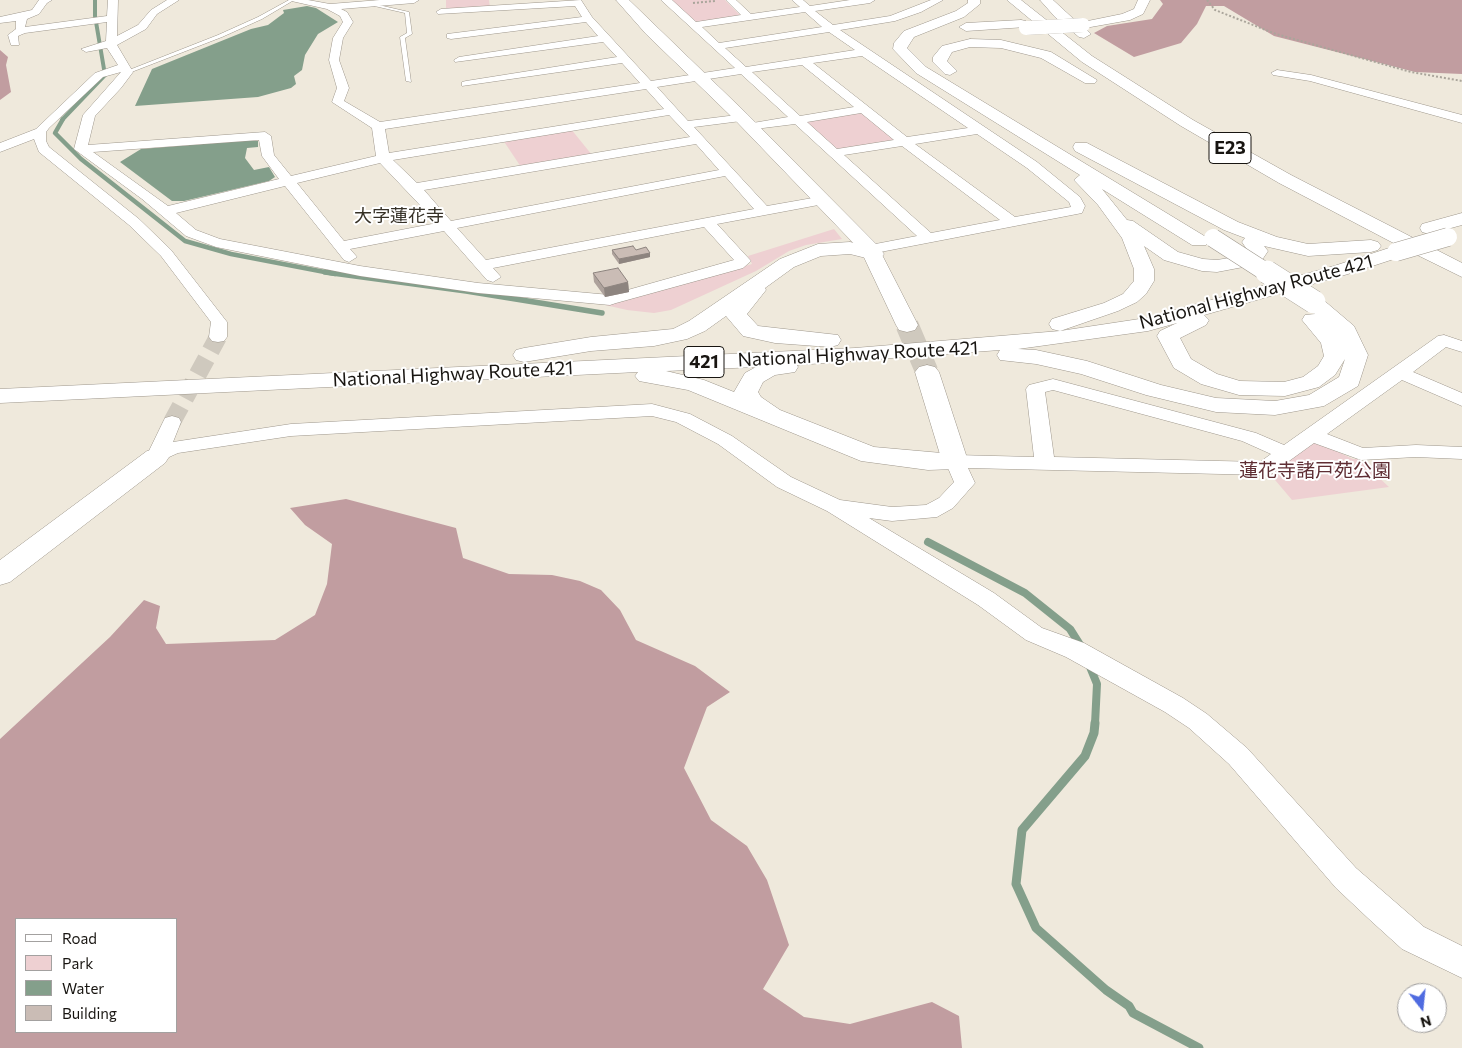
<!DOCTYPE html>
<html>
<head>
<meta charset="utf-8">
<style>
	body { margin:0 }
	#map { position:relative; width:1462px; height:1048px; overflow:hidden; background:#efe9dc; font-family:Commissioner,sans-serif }
	canvas { display:block }
	.legend { position:absolute; left:15px; top:918px; width:162px; height:115px; box-sizing:border-box; background:#fff; border:1px solid #a3a1a0; margin:0; padding:6px 9px; list-style:none; font-size:15px; color:#181511 }
	.legend li { display:flex; align-items:center; gap:10px; height:25px }
	.legend b { width:25px; border:1px solid #a3a1a0 }
	.north { position:absolute; left:1397px; top:983px; width:50px; height:50px; box-sizing:border-box; background:#fff; border:1px solid #a3a1a0; border-radius:50%; rotate:164deg; font-size:14px; font-weight:700; line-height:20px; text-align:center; color:#181511 }
	.north::after { content:''; display:block; margin:auto; width:18px; height:22px; background:#4f6be0; clip-path:polygon(50% 0,100% 100%,50% 72%,0 100%) }
</style>
</head>
<body>
<div id="map">
<canvas width="1462" height="1048"></canvas>
<ul class="legend">
<li><b style="height:6px;background:#fff"></b>Road</li>
<li><b style="height:14px;background:#eed0d2"></b>Park</li>
<li><b style="height:14px;background:#849f8b"></b>Water</li>
<li><b style="height:14px;background:#cabcb5"></b>Building</li>
</ul>
<div class="north">N</div>
</div>
<script>
const context = document.querySelector('canvas').getContext('2d');
context.lineJoin = 'round';
function fill(path, color) { context.fillStyle = color; context.fill(path, 'evenodd'); }
const toPath = rows => new Path2D(rows.map(r => 'M' + r).join(''));
function stroke(path, color, width, dash) { context.strokeStyle = color; context.lineWidth = width; context.lineCap = dash ? 'butt' : 'round'; context.setLineDash(dash || []); context.stroke(path); }
function drawText(font, color, halo, rows, align = 'center') {
  context.font = font + ' Commissioner,"Noto Sans JP",sans-serif'; context.lineWidth = 4; context.setLineDash([]); context.textBaseline = 'middle'; context.strokeStyle = halo; context.fillStyle = color; for (const [text, x, y, turn = 0] of rows) {
    context.save(); context.translate(x, y); context.rotate((+turn || 0) * Math.PI / 180); context.textAlign = isNaN(turn) ? turn : align; if (halo) context.strokeText(text, 0, 0); context.fillText(text, 0, 0); context.restore();
  }
}
const green = toPath([
	[446,0,489,0,490,8,446,11],
	[671,0,725,0,742,17,696,23],
	[862,110,899,139,837,150,803,120],
	[571,129,592,155,521,167,503,140],
	[834,229,842,239,806,245,789,251,756,271,671,310,654,313,627,310,605,305,752,264,748,256],
	[1315,441,1353,459,1359,459,1389,487,1292,500,1270,474]
]);
const forest = toPath([
	[1160,0,1462,0,1462,74,1415,72,1274,36,1224,6,1206,6,1197,24,1181,43,1134,57,1094,33,1107,26,1152,19,1163,4],
	[0,50,8,57,6,65,11,92,0,100],
	[346,499,456,528,463,558,509,574,552,575,580,581,601,590,620,610,636,640,695,666,730,692,707,707,684,768,711,820,747,846,767,880,789,945,763,989,804,1017,850,1024,932,1002,959,1016,962,1048,0,1048,0,739,110,637,144,600,160,606,156,628,166,644,275,640,315,615,327,584,332,544,305,525,290,508],
	[176,919,176,1032,16,1032,16,919]
]);
const water = toPath([
	[307,6,316,8,338,22,318,34,305,55,302,70,294,76,296,84,291,88,258,97,135,106,152,69,251,29,268,25,284,13,283,10],
	[250,140,258,141,258,147,247,148,245,158,254,170,269,167,275,177,269,181,184,201,172,201,120,162,141,149]
]);
const streamFar4 = toPath([
	[62,120,105,75,95,16,95,0]
]);
const streamFar3 = toPath([
	[63,119,55,133,81,159,185,241,231,254,335,274]
]);
const streamFar2 = toPath([
	[325,272,466,291,602,313]
]);
const streamFar1 = toPath([
	[928,542,1025,593,1070,629,1082,648],
	[1088,662,1097,684,1095,724]
]);
const stream = toPath([
	[1095,723,1094,733,1085,756,1022,830,1016,884,1036,928,1106,990,1129,1006,1133,1013,1199,1048]
]);
const streetTunnel = toPath([
	[172,422,218,337]
]);
const secondaryTunnel = toPath([
	[907,325,927,372]
]);
const path = toPath([
	[1207,0,1215,10,1276,34,1411,72,1462,81],
	[693,3,715,1]
]);
const lane = toPath([
	[289,0,294,0,262,19,222,37,129,73,124,72,218,35,258,17,289,0],
	[370,3,409,12,412,34,405,38,411,82,406,81,400,37,407,33,405,13,370,5,370,3]
]);
const street = toPath([
	[39,0,52,0,47,3,39,14,27,19,25,27,107,16,108,0,118,0,117,36,138,25,151,10,167,0,179,0,157,14,146,29,117,45,133,72,121,88,95,116,88,145,265,132,271,136,274,155,291,176,376,156,372,128,332,102,337,88,329,60,333,38,343,22,340,16,327,9,287,0,308,0,330,4,380,0,419,0,414,3,341,9,347,12,353,22,343,38,339,60,349,88,344,101,380,122,640,83,622,63,462,86,462,82,466,81,617,57,603,42,455,62,454,60,459,57,598,36,586,22,451,39,447,38,447,34,582,17,575,6,438,14,436,12,441,9,581,0,592,17,651,81,735,68,661,0,672,0,696,22,741,15,726,0,736,0,751,14,800,7,792,0,803,0,810,6,850,0,875,0,870,3,815,11,833,25,890,16,931,0,943,0,921,12,895,21,840,30,1037,162,1080,197,1085,206,1082,213,1077,214,870,254,865,252,862,249,865,246,917,236,795,124,747,130,745,127,747,124,788,117,741,74,657,87,688,121,745,114,747,117,741,121,694,127,767,206,824,196,829,197,831,200,829,203,717,224,751,261,743,268,616,303,610,305,478,293,360,276,216,247,186,236,142,199,74,149,83,115,121,72,103,77,49,128,46,132,46,141,49,147,139,219,171,250,227,322,227,337,224,341,218,342,212,341,209,337,211,322,161,256,129,225,39,152,34,139,0,152,0,143,36,129,95,73,118,65,107,48,86,52,81,49,106,41,107,22,25,33,18,36,19,45,11,45,8,35,16,29,16,21,0,23,0,17,32,10,39,0],
	[805,12,822,27,719,43,702,27,805,12],
	[829,32,855,50,746,67,725,48,829,32],
	[862,56,890,75,968,128,907,137,813,63,862,56],
	[802,65,854,107,800,116,752,72,802,65],
	[646,89,664,109,389,153,385,129,646,89],
	[861,113,894,140,837,149,807,122,861,113],
	[669,115,690,137,417,183,393,160,669,115],
	[977,134,1027,168,1069,202,1071,207,1015,217,915,144,977,134],
	[259,140,262,156,279,179,168,206,93,152,259,140],
	[696,144,719,170,451,221,424,190,696,144],
	[902,146,1000,220,931,233,844,155,902,146],
	[380,163,437,223,344,241,297,183,380,163],
	[725,176,754,209,486,260,457,228,725,176],
	[285,186,344,260,349,262,357,257,350,249,444,231,487,280,493,282,501,277,493,268,704,227,734,260,610,295,478,283,360,266,220,239,196,230,176,213,285,186],
	[1277,70,1311,75,1462,115,1462,123,1310,81,1273,75,1271,73,1277,70],
	[1444,335,1462,341,1462,352,1446,347,1413,372,1462,393,1462,406,1402,380,1327,434,1363,448,1416,445,1462,447,1462,459,1416,457,1361,460,1314,443,1271,474,1264,475,968,468,975,483,953,508,937,517,892,521,869,518,994,593,1042,628,1084,643,1183,698,1207,714,1247,748,1356,868,1424,927,1462,946,1462,978,1402,949,1370,920,1336,888,1229,764,1189,728,1165,712,1066,657,1026,640,978,605,827,511,777,487,718,444,676,422,652,416,291,436,178,453,156,463,149,461,146,457,163,422,165,418,172,416,179,418,181,422,173,442,291,424,652,404,690,414,732,436,791,477,840,500,892,507,926,505,939,498,954,482,945,461,948,457,955,455,1034,457,1026,389,1029,385,1053,379,1256,433,1284,445,1438,336,1444,335],
	[1053,390,1242,441,1271,454,1260,462,1054,457,1045,392,1053,390]
]);
const secondary = toPath([
	[616,0,629,0,747,114,877,245,918,325,915,330,907,332,899,330,896,325,861,251,735,120,646,34,616,0],
	[927,365,935,367,939,372,968,461,964,467,955,469,946,467,942,461,915,372,919,367,927,365],
	[156,449,165,451,169,457,165,463,10,582,0,585,0,560,147,451,156,449]
]);
const highway = toPath([
	[968,0,980,0,980,4,964,17,914,37,907,48,926,67,1206,237,1209,241,1206,245,1192,245,1102,189,1127,220,1133,221,1178,252,1203,259,1217,260,1241,256,1248,251,1242,242,1245,238,1224,230,1075,151,1073,147,1075,143,1087,143,1238,222,1277,237,1308,244,1371,240,1378,242,1381,246,1378,250,1371,252,1308,256,1264,246,1268,251,1262,260,1254,265,1217,272,1202,271,1164,260,1144,246,1154,269,1154,281,1146,294,1137,302,1118,311,1060,331,1146,318,1334,266,1389,248,1403,248,1279,183,1181,126,1082,62,1007,0,1021,0,1092,56,1193,120,1291,175,1462,263,1462,277,1403,248,1406,252,1403,256,1348,274,1204,315,1209,320,1206,325,1180,338,1191,359,1217,374,1240,381,1284,382,1303,377,1318,366,1324,356,1321,343,1302,320,1305,315,1315,314,1303,302,1307,298,1314,296,1321,298,1354,326,1368,355,1358,386,1324,406,1275,415,1216,412,1146,395,1081,374,1036,364,1000,360,997,355,1000,350,797,365,798,367,795,372,775,375,763,382,758,392,761,397,780,410,874,447,964,455,968,461,964,467,955,469,928,470,861,461,688,390,639,381,635,376,638,372,0,403,0,389,855,348,1060,331,1052,329,1049,324,1052,319,1104,303,1123,294,1134,281,1134,269,1122,238,1098,205,1074,180,1080,175,916,73,893,49,894,43,904,31,956,11,968,3,968,0],
	[1177,323,1160,331,1157,336,1174,368,1201,384,1239,395,1285,396,1319,387,1335,375,1345,359,1339,377,1309,395,1275,401,1216,398,1161,385,1087,361,1036,350,1018,349,1148,331,1177,323],
	[756,367,745,373,734,392,704,380,666,371,756,367],
	[1040,0,1053,0,1078,23,1122,14,1134,9,1138,0,1150,0,1143,14,1130,20,1085,28,1091,34,1084,38,1079,37,1055,17,1040,0],
	[1021,20,1026,21,1027,24,1026,27,966,31,959,27,966,23,1021,20],
	[970,39,1001,40,1051,52,1097,80,1095,83,1085,83,1041,58,1001,48,970,47,952,52,947,61,957,71,950,75,945,74,933,62,933,57,942,46,970,39],
	[1462,213,1462,225,1429,234,1422,232,1420,228,1422,224,1462,213],
	[850,242,881,250,884,254,881,258,874,260,850,254,821,256,794,267,765,288,766,290,747,314,758,326,838,335,841,340,838,345,830,347,775,343,743,336,726,316,705,331,687,339,654,346,591,351,524,362,516,360,513,355,516,350,524,348,591,337,673,329,689,321,780,259,818,244,850,242]
]);
const highwayBridgeFar2 = toPath([
	[1026,28,1083,25]
]);
const highwayBridgeFar1 = toPath([
	[1213,238,1269,274],
	[1396,252,1448,237]
]);
const highwayBridge = toPath([
	[1267,272,1314,302]
]);
const wall = toPath([
	[612,250,636,250,650,253,650,257,619,264,612,254],
	[593,273,628,282,629,292,605,297,594,282]
]);
const shadedWall = toPath([
	[650,253,650,257,619,264,619,259],
	[628,282,629,292,605,297,604,288]
]);
const building = toPath([
	[633,246,636,250,646,247,650,253,619,259,612,250,633,246],
	[618,268,628,282,604,288,593,273,618,268]
]);
const shields = [
	[1230,148,42],
	[704,362,40]
];
const shieldNames = [
	["E23",1230,148],
	["421",704,362]
];
const farQuarternames = [
	["大字蓮花寺",399,216]
];
const streetNames = [
	["National Highway Route 421",1256,292,-15],
	["National Highway Route 421",858,354,-3],
	["National Highway Route 421",453,374,-3]
];
const parkNames = [
	["蓮花寺諸戸苑公園",1315,471]
];
fill(green, '#eed0d2');
fill(forest, '#c19da0');
fill(water, '#849f8b');
stroke(streamFar4, '#849f8b', 4);
stroke(streamFar3, '#849f8b', 4.5);
stroke(streamFar2, '#849f8b', 5.5);
stroke(streamFar1, '#849f8b', 8);
stroke(stream, '#849f8b', 9);
stroke(streetTunnel, '#cfc9be', 18, [18, 9]);
stroke(secondaryTunnel, '#cfc9be', 23, [23, 11]);
stroke(lane, '#9e978c', 1);
stroke(street, '#9e978c', 1);
stroke(secondary, '#9e978c', 1);
stroke(highway, '#9e978c', 1);
stroke(path, '#aaa59b', 2, [2, 2]);
fill(lane, '#fff');
fill(street, '#fff');
fill(secondary, '#fff');
fill(highway, '#fff');
stroke(highwayBridgeFar2, '#9e978c', 14, []);
stroke(highwayBridgeFar1, '#9e978c', 19, []);
stroke(highwayBridge, '#9e978c', 24, []);
stroke(highwayBridgeFar2, '#fff', 14);
stroke(highwayBridgeFar1, '#fff', 18);
stroke(highwayBridge, '#fff', 23);
fill(wall, '#aea29c');
fill(shadedWall, '#8d847f');
fill(building, '#cabcb5');
stroke(building, '#8d847f', 1);
for (const [x, y, w] of shields) { const box = new Path2D(); box.roundRect(x - w / 2, y - 15.5, w, 31, 4); context.fillStyle = '#fff'; context.fill(box); stroke(box, '#181511', 1); }
drawText('bold 18px', '#181511', null, shieldNames);
drawText('18px', '#363127', '#fff', farQuarternames);
drawText('19px', '#181511', '#fff', streetNames);
drawText('19px', '#5f2e34', '#fff', parkNames);
</script>
</body>
</html>
